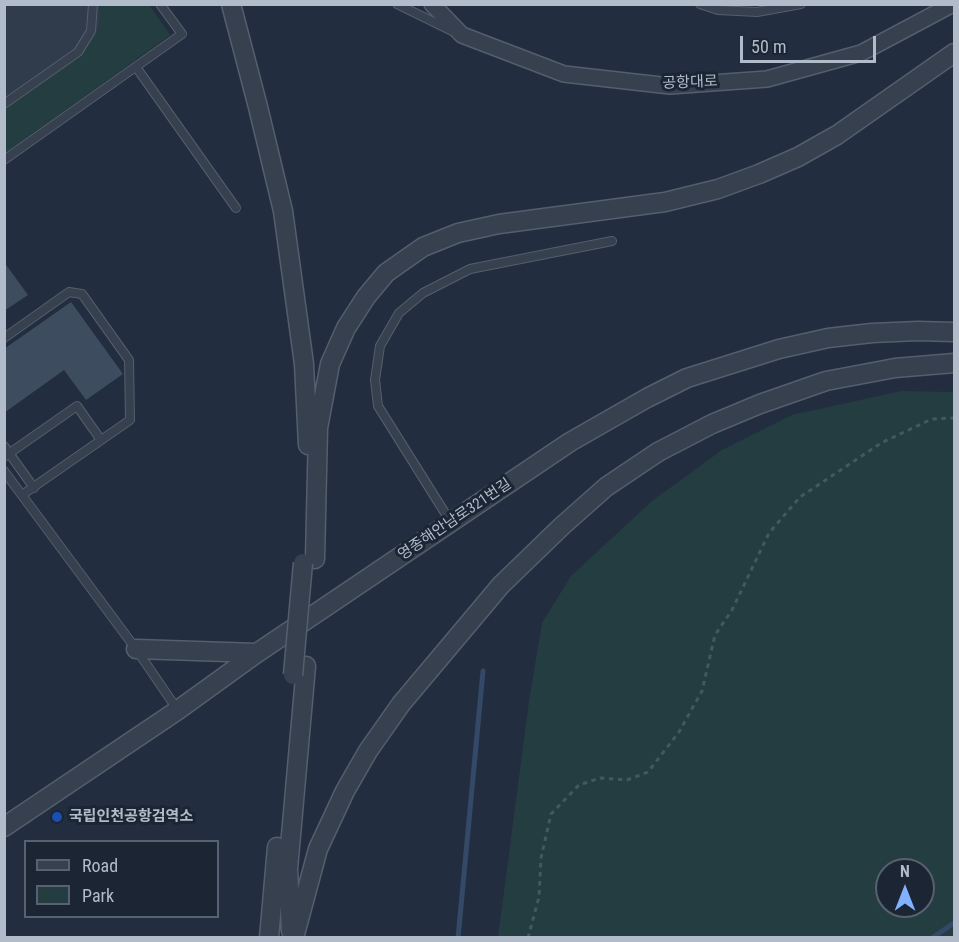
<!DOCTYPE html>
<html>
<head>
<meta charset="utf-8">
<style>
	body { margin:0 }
	#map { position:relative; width:959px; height:942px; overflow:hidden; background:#222e3f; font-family:"Roboto Condensed",sans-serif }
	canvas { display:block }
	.frame { position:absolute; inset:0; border:6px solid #b2bbca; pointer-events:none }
	.legend { position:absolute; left:24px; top:840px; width:195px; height:78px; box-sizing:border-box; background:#1b2534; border:2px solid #576170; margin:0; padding:8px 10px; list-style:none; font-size:18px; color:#b2bbca }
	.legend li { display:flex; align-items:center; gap:12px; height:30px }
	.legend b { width:30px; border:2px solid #576170 }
	.north { position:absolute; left:875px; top:858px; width:60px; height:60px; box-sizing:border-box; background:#1b2534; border:2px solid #576170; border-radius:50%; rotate:0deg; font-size:16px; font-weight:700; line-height:24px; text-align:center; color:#b2bbca }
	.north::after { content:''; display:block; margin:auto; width:21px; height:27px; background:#82b1ff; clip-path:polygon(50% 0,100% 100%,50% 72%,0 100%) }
	.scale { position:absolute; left:740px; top:36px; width:136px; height:27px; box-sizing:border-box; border:3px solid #b2bbca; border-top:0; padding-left:8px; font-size:18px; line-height:21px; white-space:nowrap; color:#b2bbca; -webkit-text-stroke:4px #1b2534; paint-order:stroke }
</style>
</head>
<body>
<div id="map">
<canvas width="959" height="942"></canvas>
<div class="frame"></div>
<ul class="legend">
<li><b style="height:8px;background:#36404f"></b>Road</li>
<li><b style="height:16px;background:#243d40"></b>Park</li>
</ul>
<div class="north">N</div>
<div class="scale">50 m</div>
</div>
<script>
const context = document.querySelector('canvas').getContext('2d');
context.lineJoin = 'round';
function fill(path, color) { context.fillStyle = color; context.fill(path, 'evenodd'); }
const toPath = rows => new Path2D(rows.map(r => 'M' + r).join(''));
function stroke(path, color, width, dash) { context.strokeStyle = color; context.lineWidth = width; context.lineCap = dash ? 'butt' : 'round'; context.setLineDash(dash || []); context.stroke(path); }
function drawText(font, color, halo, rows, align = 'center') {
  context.font = font + ' "Roboto Condensed","Noto Sans KR",sans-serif'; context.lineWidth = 6; context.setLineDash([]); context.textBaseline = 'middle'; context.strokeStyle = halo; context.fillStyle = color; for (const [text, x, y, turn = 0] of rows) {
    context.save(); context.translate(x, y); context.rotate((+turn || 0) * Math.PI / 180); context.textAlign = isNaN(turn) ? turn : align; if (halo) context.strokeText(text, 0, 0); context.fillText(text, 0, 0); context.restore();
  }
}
const airport = toPath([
	[5,5,149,5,170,35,5,153]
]);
const green = toPath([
	[99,5,149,5,170,35,5,153,4,109,85,50,97,31,100,20],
	[901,391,954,392,954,937,498,937,529,701,542,623,571,576,652,501,722,450,792,415],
	[887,870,923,870,923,906,887,906]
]);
const stream = toPath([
	[458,938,483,671],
	[932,938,954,923]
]);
const building = toPath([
	[4,262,28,295,4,311],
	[71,302,123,374,86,400,64,370,4,413,4,349]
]);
const path = toPath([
	[528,938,539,897,541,858,551,814,579,785,600,778,627,780,648,772,679,732,702,691,715,635,732,610,769,533,800,497,881,443,932,419,954,418]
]);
const service = toPath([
	[397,4,452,31],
	[700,4,718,10,757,12,801,4],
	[136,67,236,208],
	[4,104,78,52,91,31,93,4],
	[4,160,182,34,160,4],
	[4,338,69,292,82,294,129,360,130,420,22,495],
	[4,446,34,488],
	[4,457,77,406,101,440],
	[4,471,136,649,177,709],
	[450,521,378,406,375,380,380,346,399,313,423,293,470,269,612,241]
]);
const minor = toPath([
	[432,4,462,35,564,74,670,86,767,79,861,53,953,4]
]);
const tertiary = toPath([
	[231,4,258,107,283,211,304,364,308,445],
	[315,559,318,428,330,364,346,328,366,297,386,273,423,247,458,233,499,224,665,202,718,189,759,174,798,157,837,135,954,53],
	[136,649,257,653],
	[4,827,178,710,257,653,570,442,647,398,687,378,779,349,828,338,872,333,918,331,954,332],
	[291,931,288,869,306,666],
	[269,938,277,847],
	[294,938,318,849,345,791,368,751,401,704,501,585,562,526,606,487,658,452,712,424,760,404,826,381,895,368,954,363]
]);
const tertiaryBridge = toPath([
	[293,675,303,563]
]);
const markers = [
	[57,817,6,"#1a4fb4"]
];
const streetNames = [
	["공항대로",690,83,-2],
	["영종해안남로321번길",455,520,-34]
];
const poiNames = [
	["국립인천공항검역소",69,817]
];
fill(airport, '#303b4c');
fill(green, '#243d40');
stroke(stream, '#344968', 5);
fill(building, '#3d4c5f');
stroke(service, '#545e6d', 10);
stroke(minor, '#545e6d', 18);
stroke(tertiary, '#545e6d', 21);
stroke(path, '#425a5d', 3, [4.5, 4.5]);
stroke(service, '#36404f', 8);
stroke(minor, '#36404f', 15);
stroke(tertiary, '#36404f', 18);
stroke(tertiaryBridge, '#545e6d', 21, []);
stroke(tertiaryBridge, '#36404f', 18);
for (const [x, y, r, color] of markers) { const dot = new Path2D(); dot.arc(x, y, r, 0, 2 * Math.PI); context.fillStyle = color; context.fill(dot); stroke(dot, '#1b2534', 2); }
drawText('15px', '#b2bbca', '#1b2534', streetNames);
drawText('bold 15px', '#b2bbca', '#1b2534', poiNames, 'left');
</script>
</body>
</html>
